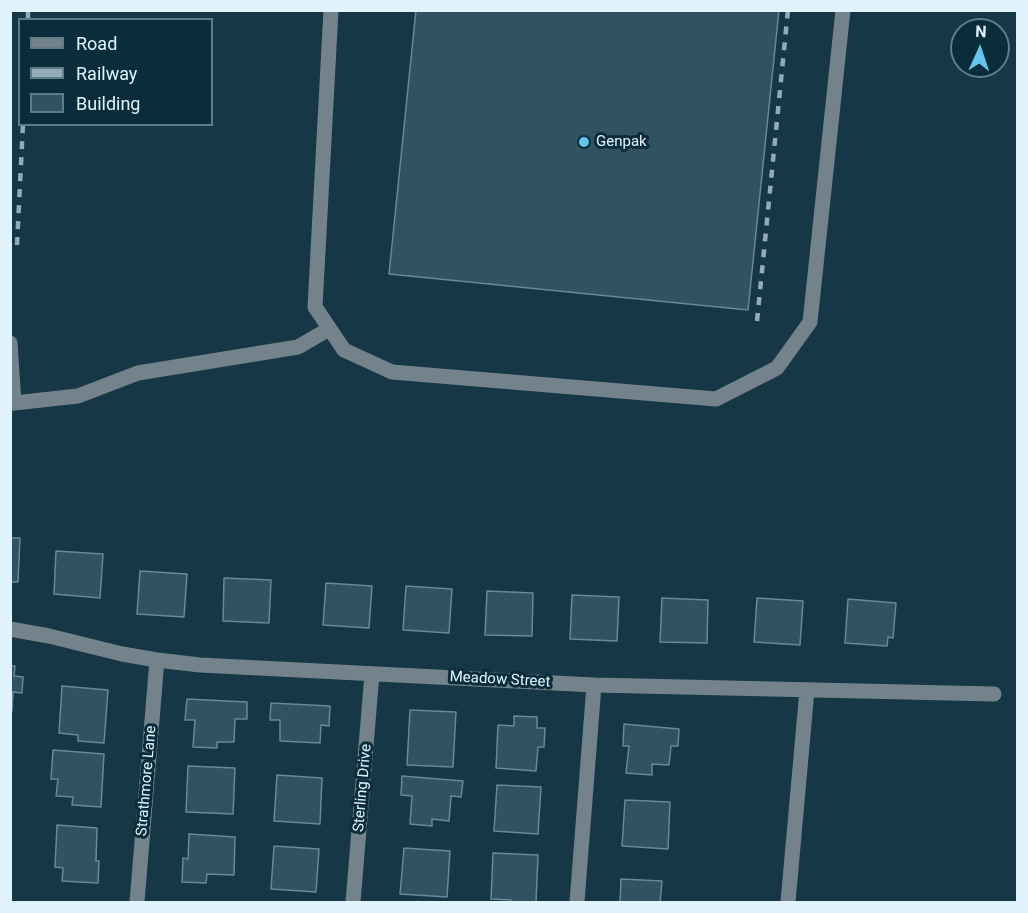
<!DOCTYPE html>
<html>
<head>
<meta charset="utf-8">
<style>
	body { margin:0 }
	#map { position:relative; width:1028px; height:913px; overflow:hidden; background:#153746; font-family:Roboto,sans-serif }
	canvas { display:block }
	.frame { position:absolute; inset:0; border:12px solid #e1f3fd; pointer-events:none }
	.legend { position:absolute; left:18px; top:18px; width:195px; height:108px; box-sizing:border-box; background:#092d3b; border:2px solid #5f7c89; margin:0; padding:8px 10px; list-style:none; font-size:18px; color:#e1f3fd }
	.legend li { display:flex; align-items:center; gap:12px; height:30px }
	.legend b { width:30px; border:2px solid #5f7c89 }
	.north { position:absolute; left:950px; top:18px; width:60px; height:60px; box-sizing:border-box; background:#092d3b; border:2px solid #5f7c89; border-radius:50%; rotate:3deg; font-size:16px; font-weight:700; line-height:24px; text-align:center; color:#e1f3fd }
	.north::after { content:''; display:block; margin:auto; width:21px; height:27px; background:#65c5ee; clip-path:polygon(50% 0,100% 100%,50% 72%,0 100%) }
</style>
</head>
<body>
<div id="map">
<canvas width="1028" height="913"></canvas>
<div class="frame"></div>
<ul class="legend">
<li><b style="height:8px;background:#74838b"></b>Road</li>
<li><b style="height:8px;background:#93abb7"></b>Railway</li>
<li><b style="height:16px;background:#305261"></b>Building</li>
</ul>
<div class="north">N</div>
</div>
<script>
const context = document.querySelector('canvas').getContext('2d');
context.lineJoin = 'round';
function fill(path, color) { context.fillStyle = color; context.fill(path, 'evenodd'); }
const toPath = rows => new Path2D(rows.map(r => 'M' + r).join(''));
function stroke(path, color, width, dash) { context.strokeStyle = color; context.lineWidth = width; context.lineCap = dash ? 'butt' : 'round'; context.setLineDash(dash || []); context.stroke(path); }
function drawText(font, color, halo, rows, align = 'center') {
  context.font = font + ' Roboto,sans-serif'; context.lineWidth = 6; context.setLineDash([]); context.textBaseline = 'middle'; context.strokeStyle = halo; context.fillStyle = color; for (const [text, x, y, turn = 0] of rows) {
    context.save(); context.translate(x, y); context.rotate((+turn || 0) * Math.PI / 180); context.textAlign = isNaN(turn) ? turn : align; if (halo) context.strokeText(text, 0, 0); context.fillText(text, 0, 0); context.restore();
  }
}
const building = toPath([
	[416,10,779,10,748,310,389,274,416,10],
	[10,538,20,538,18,582,10,582,10,538],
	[56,551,103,554,100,598,54,594,56,551],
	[140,571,187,574,184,617,137,614,140,571],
	[224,578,271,580,269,623,223,621,224,578],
	[326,583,372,586,369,628,323,625,326,583],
	[406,586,452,589,449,633,403,630,406,586],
	[487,591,533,593,532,636,485,635,487,591],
	[572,595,619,597,617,641,570,639,572,595],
	[662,598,708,600,707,643,660,642,662,598],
	[757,598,803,601,800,645,754,642,757,598],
	[848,599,896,603,893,638,888,637,887,646,845,643,848,599],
	[10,666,15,666,14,676,23,677,22,693,13,692,12,711,10,711,10,666],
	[62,686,108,690,104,743,78,741,78,735,59,733,62,686],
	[187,699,247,702,247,719,235,719,234,742,217,742,217,748,193,747,195,720,185,720,187,699],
	[271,703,330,706,329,726,321,725,320,743,280,741,280,720,270,720,271,703],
	[410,710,456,712,453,767,407,765,410,710],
	[514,716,537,717,537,728,545,728,544,747,538,747,536,771,496,768,498,725,514,726,514,716],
	[624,724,679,729,678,746,671,746,669,765,652,764,652,775,626,773,629,746,623,746,624,724],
	[53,750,104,754,101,807,72,805,73,797,56,796,58,779,51,779,53,750],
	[188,766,235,768,233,814,186,812,188,766],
	[277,775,322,778,320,824,274,821,277,775],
	[402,776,463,781,461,797,451,796,449,821,432,819,432,826,410,824,412,796,401,795,402,776],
	[497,785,541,787,538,834,494,831,497,785],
	[625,800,670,802,668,849,622,846,625,800],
	[57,825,97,828,96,861,99,861,98,883,62,881,63,868,55,867,57,825],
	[189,834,235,837,234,875,207,874,206,883,182,882,183,858,188,859,189,834],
	[274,846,319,849,316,892,271,889,274,846],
	[404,848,450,851,447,897,400,894,404,848],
	[493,853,538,855,536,902,511,902,511,900,491,899,493,853],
	[621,879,662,881,660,902,620,902,621,879]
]);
const minor = toPath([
	[331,10,315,307,344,350,392,372,716,399,777,368,810,322,843,10],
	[10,343,14,403,10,404],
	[14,403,78,396,138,373,298,347,329,329],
	[10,629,49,636,122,654,157,660,200,665,594,685,994,694],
	[137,902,157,660],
	[353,902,372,674],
	[577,902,594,685],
	[788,902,807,690]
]);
const rail = toPath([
	[28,20,28,10],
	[17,245,23,124],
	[757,321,788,10]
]);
const markers = [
	[584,142,6,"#65c5ee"]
];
const poiNames = [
	["Genpak",596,142]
];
const streetNames = [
	["Meadow Street",500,680,3],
	["Strathmore Lane",147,781,-85],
	["Sterling Drive",363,788,-85]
];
fill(building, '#305261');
stroke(building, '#678a9b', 1.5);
stroke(minor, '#74838b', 15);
stroke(rail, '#93abb7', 4.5, [8, 8]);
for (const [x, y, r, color] of markers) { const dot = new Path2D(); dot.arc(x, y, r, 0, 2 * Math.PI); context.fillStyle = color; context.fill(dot); stroke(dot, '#092d3b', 2); }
drawText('15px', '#e1f3fd', '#092d3b', poiNames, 'left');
drawText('15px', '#e1f3fd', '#092d3b', streetNames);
</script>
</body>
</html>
